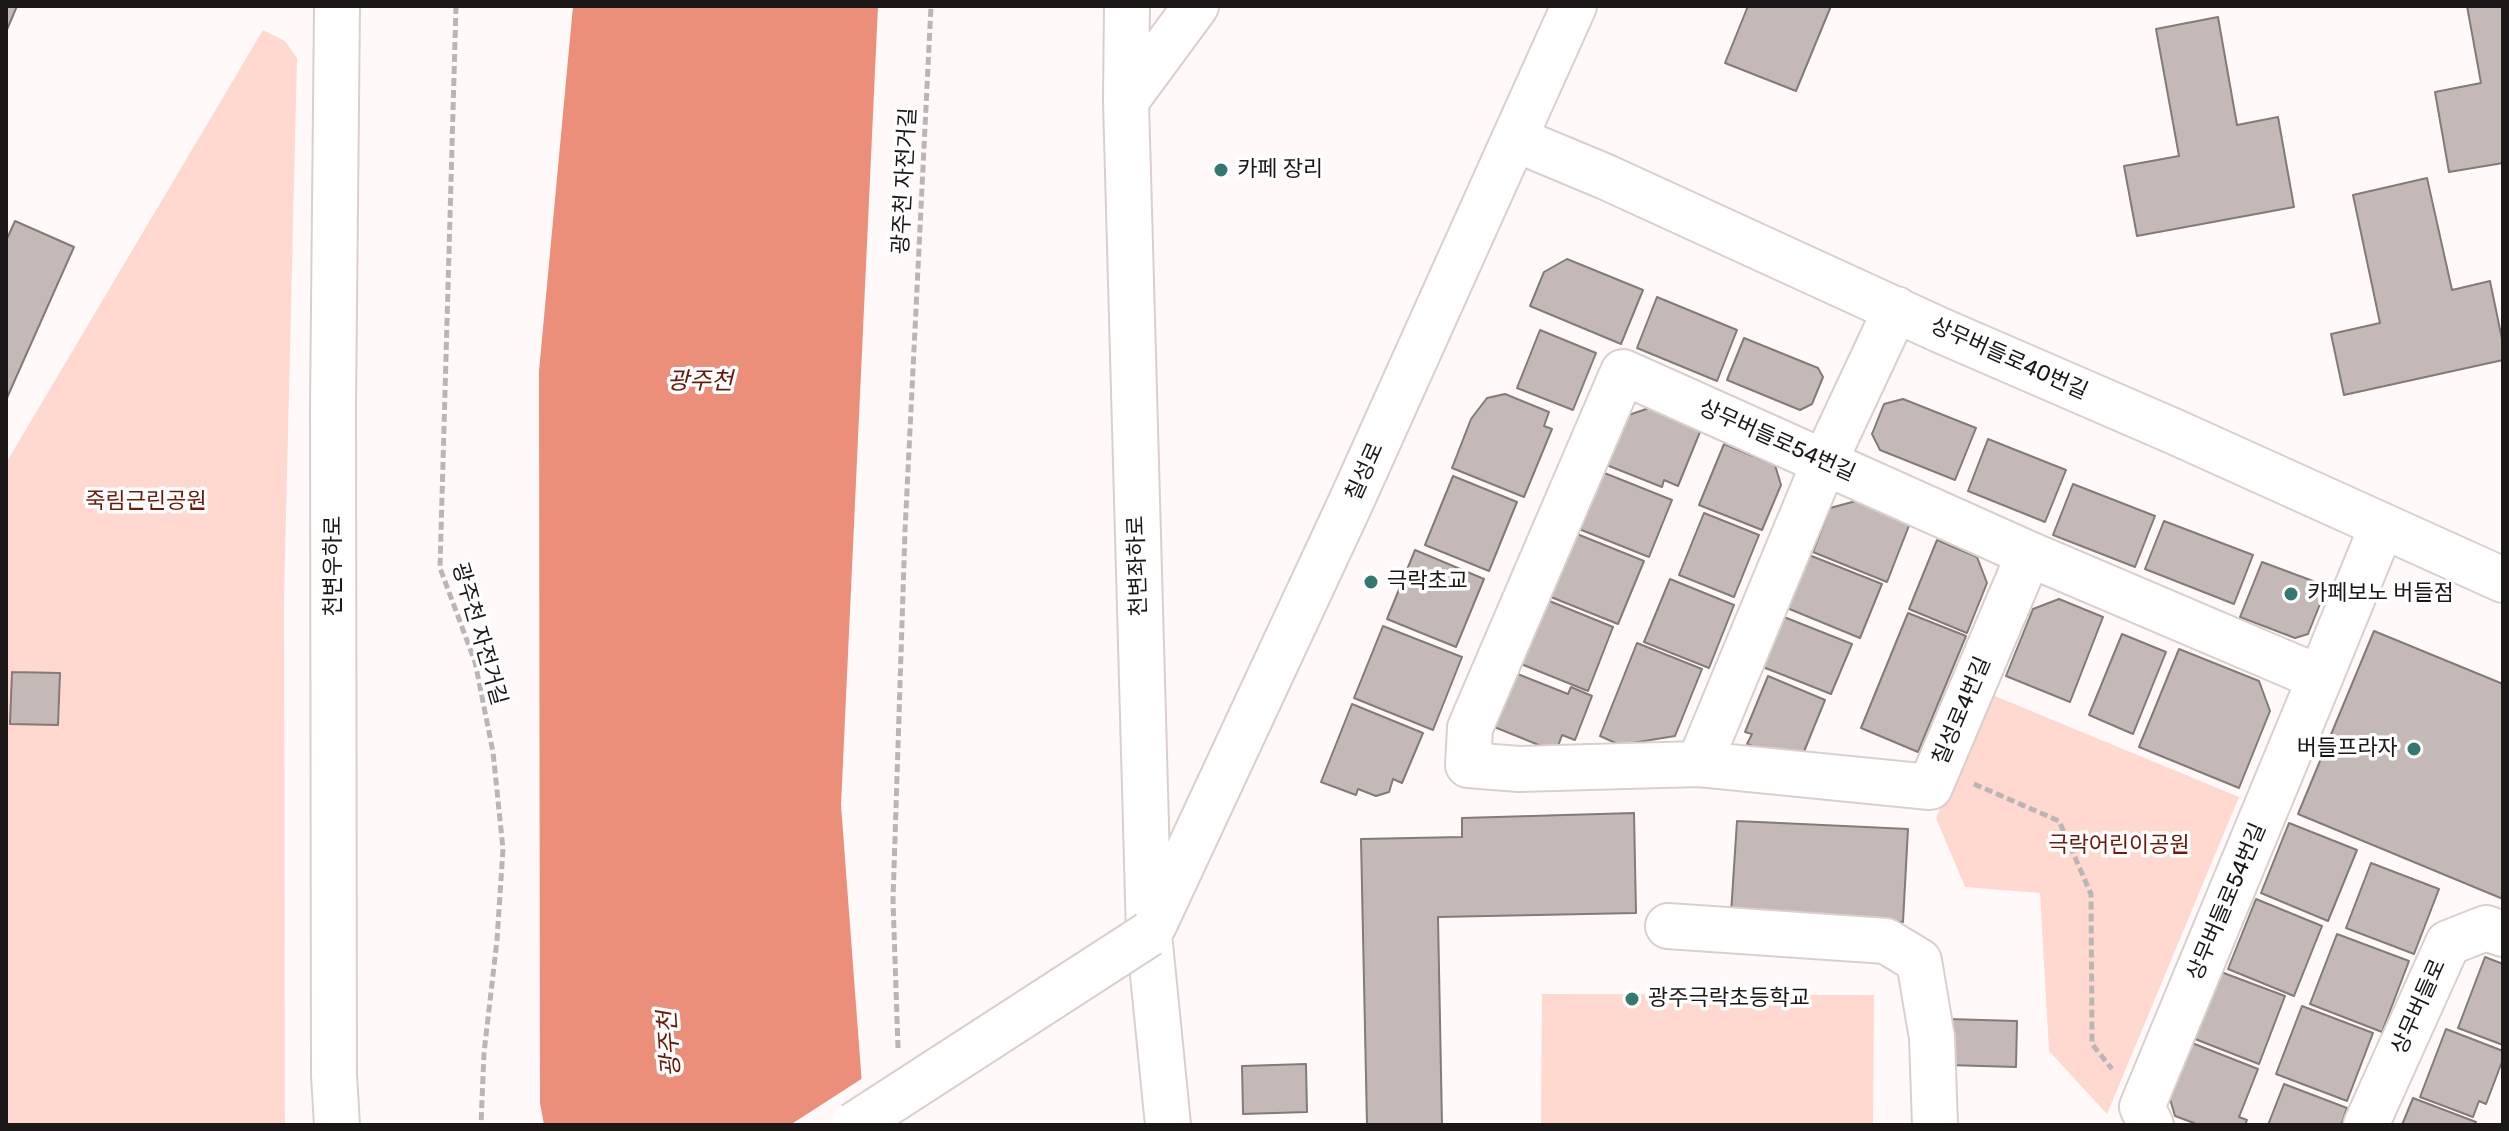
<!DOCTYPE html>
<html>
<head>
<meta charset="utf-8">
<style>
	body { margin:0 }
	#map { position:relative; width:2509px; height:1131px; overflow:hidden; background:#fffaf9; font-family:Rubik,sans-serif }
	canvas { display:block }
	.frame { position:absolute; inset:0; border:8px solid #1b1716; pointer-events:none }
</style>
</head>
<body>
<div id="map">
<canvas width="2509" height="1131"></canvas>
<div class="frame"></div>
</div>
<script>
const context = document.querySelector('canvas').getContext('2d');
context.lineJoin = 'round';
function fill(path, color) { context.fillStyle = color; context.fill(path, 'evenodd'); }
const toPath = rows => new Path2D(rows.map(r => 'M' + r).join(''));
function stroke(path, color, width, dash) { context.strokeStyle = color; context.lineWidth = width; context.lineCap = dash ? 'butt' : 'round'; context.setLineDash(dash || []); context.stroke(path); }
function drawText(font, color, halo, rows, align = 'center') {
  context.font = font + ' Rubik,"Noto Sans KR",sans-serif'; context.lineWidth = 7; context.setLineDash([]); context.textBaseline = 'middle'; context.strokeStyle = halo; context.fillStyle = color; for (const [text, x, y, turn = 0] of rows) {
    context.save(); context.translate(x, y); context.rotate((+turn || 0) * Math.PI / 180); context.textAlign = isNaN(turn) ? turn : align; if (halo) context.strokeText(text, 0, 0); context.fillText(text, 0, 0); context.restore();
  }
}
const green = toPath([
	[263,30,285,41,297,58,284,600,285,1125,6,1125,6,463],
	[1990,694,2239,797,2107,1114,2049,1051,2040,893,1965,887,1936,818],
	[1542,994,1874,995,1873,1125,1541,1125]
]);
const water = toPath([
	[573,6,878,6,841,805,865,1125,544,1125,540,1103,539,371]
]);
const pier = toPath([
	[866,1076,869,1125,790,1125]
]);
const building = toPath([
	[6,6,17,6,6,32,6,6],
	[1748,6,1831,6,1796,91,1725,63,1748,6],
	[2467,6,2503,6,2503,163,2449,172,2435,92,2481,83,2467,6],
	[2218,17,2237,125,2278,117,2294,207,2137,236,2124,166,2179,156,2156,29,2218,17],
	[2427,178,2452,290,2490,281,2503,344,2503,360,2344,395,2331,334,2380,323,2353,195,2427,178],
	[15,221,74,247,6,400,6,241,15,221],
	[1567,259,1643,290,1621,344,1530,306,1544,272,1567,259],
	[1657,297,1737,330,1717,381,1637,348,1657,297],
	[1540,330,1596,353,1573,410,1517,388,1540,330],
	[1744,338,1818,368,1823,377,1812,404,1800,410,1727,380,1744,338],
	[1505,394,1549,412,1544,426,1552,429,1524,497,1452,468,1471,419,1487,398,1505,394],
	[1903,399,1976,428,1955,480,1880,450,1872,434,1884,404,1903,399],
	[1652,407,1702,427,1678,486,1664,480,1662,487,1604,464,1623,417,1652,407],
	[1988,439,2066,470,2045,522,1968,491,1988,439],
	[1724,444,1775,465,1781,485,1762,530,1699,505,1724,444],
	[1597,470,1672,500,1649,557,1574,527,1597,470],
	[1453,476,1517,502,1489,571,1425,545,1453,476],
	[2073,484,2155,516,2135,567,2053,535,2073,484],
	[1856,501,1910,523,1887,582,1813,552,1830,508,1856,501],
	[1704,513,1759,535,1734,597,1679,575,1704,513],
	[2164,521,2253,555,2234,604,2145,569,2164,521],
	[1572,532,1644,561,1618,624,1546,595,1572,532],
	[1937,540,1977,557,1987,583,1967,633,1909,609,1937,540],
	[1415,550,1484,579,1456,647,1387,619,1415,550],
	[1809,555,1882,584,1860,638,1787,608,1809,555],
	[2262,562,2321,584,2324,594,2308,634,2295,638,2240,617,2262,562],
	[1670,579,1734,605,1709,668,1644,642,1670,579],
	[2059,599,2103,617,2070,702,2006,676,2033,609,2059,599],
	[1547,600,1613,627,1588,691,1521,664,1547,600],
	[1908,613,1966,636,1918,752,1861,728,1908,613],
	[1784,617,1852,644,1831,694,1763,667,1784,617],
	[1383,626,1462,657,1433,730,1354,698,1383,626],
	[2374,631,2503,684,2503,899,2298,814,2374,631],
	[2122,634,2166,652,2133,734,2089,715,2122,634],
	[1637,643,1702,669,1675,736,1620,745,1600,736,1637,643],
	[2179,649,2259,681,2270,711,2239,788,2139,747,2179,649],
	[12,672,60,673,58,725,10,724,12,672],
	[1515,673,1568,694,1571,687,1592,696,1575,740,1562,735,1556,752,1492,726,1515,673],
	[1768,676,1825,700,1803,754,1765,751,1747,744,1752,734,1745,732,1768,676],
	[1352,704,1423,733,1402,783,1393,779,1389,792,1376,796,1358,789,1356,795,1321,782,1352,704],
	[1634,813,1636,913,1438,917,1442,1125,1367,1125,1361,839,1462,837,1462,818,1634,813],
	[1737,821,1908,829,1903,922,1731,913,1737,821],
	[2289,823,2357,850,2328,921,2261,893,2289,823],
	[2371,863,2439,889,2414,954,2346,928,2371,863],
	[2256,899,2322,926,2294,996,2228,969,2256,899],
	[2337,934,2409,961,2382,1032,2310,1004,2337,934],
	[2485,957,2503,964,2503,1045,2458,1028,2485,957],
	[2221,972,2285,996,2259,1064,2195,1039,2221,972],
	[2302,1006,2373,1033,2347,1101,2276,1074,2302,1006],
	[1948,1019,2017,1021,2016,1067,1947,1065,1948,1019],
	[2446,1029,2503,1051,2503,1059,2486,1104,2479,1101,2473,1117,2420,1097,2446,1029],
	[2192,1043,2258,1069,2239,1117,2247,1120,2245,1125,2193,1125,2194,1123,2175,1116,2170,1099,2192,1043],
	[1306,1064,1307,1112,1243,1114,1242,1066,1306,1064],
	[2284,1084,2347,1108,2341,1125,2268,1125,2284,1084],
	[2413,1098,2476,1122,2475,1125,2402,1125,2413,1098]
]);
const path = toPath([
	[456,6,440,568,475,662,493,752,503,849,497,940,484,1053,481,1125],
	[1974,784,2059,821,2091,894,2092,1044,2112,1069],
	[898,1048,893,900,905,531,931,6]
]);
const minor = toPath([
	[337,6,333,407,334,1075,337,1125],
	[1127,6,1126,101,1149,934,1168,1125],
	[1126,101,1196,6],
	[1515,139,1606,177,1942,331,2173,431,2503,580],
	[2029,554,1930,787,1699,764,1519,769,1468,765,1470,728,1623,372,2029,554,2320,678,2142,1107,2151,1125],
	[2320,678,2382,526],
	[1699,764,1824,463,1896,309],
	[1154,925,1351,502,1574,6],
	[1668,926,1886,941,1919,961,1932,1038,1935,1125],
	[2366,1125,2448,943,2486,928,2503,934]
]);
const minorBridge = toPath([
	[854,1125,1149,934]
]);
const markers = [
	[1221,170,8,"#337970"],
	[1371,582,8,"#337970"],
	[2291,594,8,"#337970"],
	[2414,749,8,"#337970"],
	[1632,999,8,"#337970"]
];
const poiNames = [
	["카페 장리",1237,170],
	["극락초교",1387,582],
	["카페보노 버들점",2307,594],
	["버들프라자",2398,749,"right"],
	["광주극락초등학교",1648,999]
];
const streetNames = [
	["광주천 자전거길",905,181,-87],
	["상무버들로40번길",2009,359,24],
	["상무버들로54번길",1777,441,24],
	["칠성로",1365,472,-66],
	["천변우하로",334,566,-90],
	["천변좌하로",1138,566,-92],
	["광주천 자전거길",479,634,74],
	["칠성로4번길",1962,711,-67],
	["상무버들로54번길",2227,902,-67],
	["상무버들로",2419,1007,-66]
];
const parkNames = [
	["죽림근린공원",146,502],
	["극락어린이공원",2119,846]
];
const waterNames = [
	["광주천",700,382],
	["광주천",670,1044,-94]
];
fill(green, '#ffd8d0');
fill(water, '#ec8f7a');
fill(pier, '#fffaf9');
fill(building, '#c4b9b6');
stroke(building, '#847a77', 2);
stroke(minor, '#dbcfcd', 48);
stroke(path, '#bbb6b5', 5, [8, 4]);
stroke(minor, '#fff', 44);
stroke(minorBridge, '#dbcfcd', 48, []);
stroke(minorBridge, '#fff', 44);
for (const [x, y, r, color] of markers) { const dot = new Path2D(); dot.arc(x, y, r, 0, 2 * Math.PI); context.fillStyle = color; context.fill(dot); stroke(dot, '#fff', 3); }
drawText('22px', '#1b1716', '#fff', poiNames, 'left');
drawText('22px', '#1b1716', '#fff', streetNames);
drawText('22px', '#6c1a09', '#fff', parkNames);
drawText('italic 24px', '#6a1807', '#fff', waterNames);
</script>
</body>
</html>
